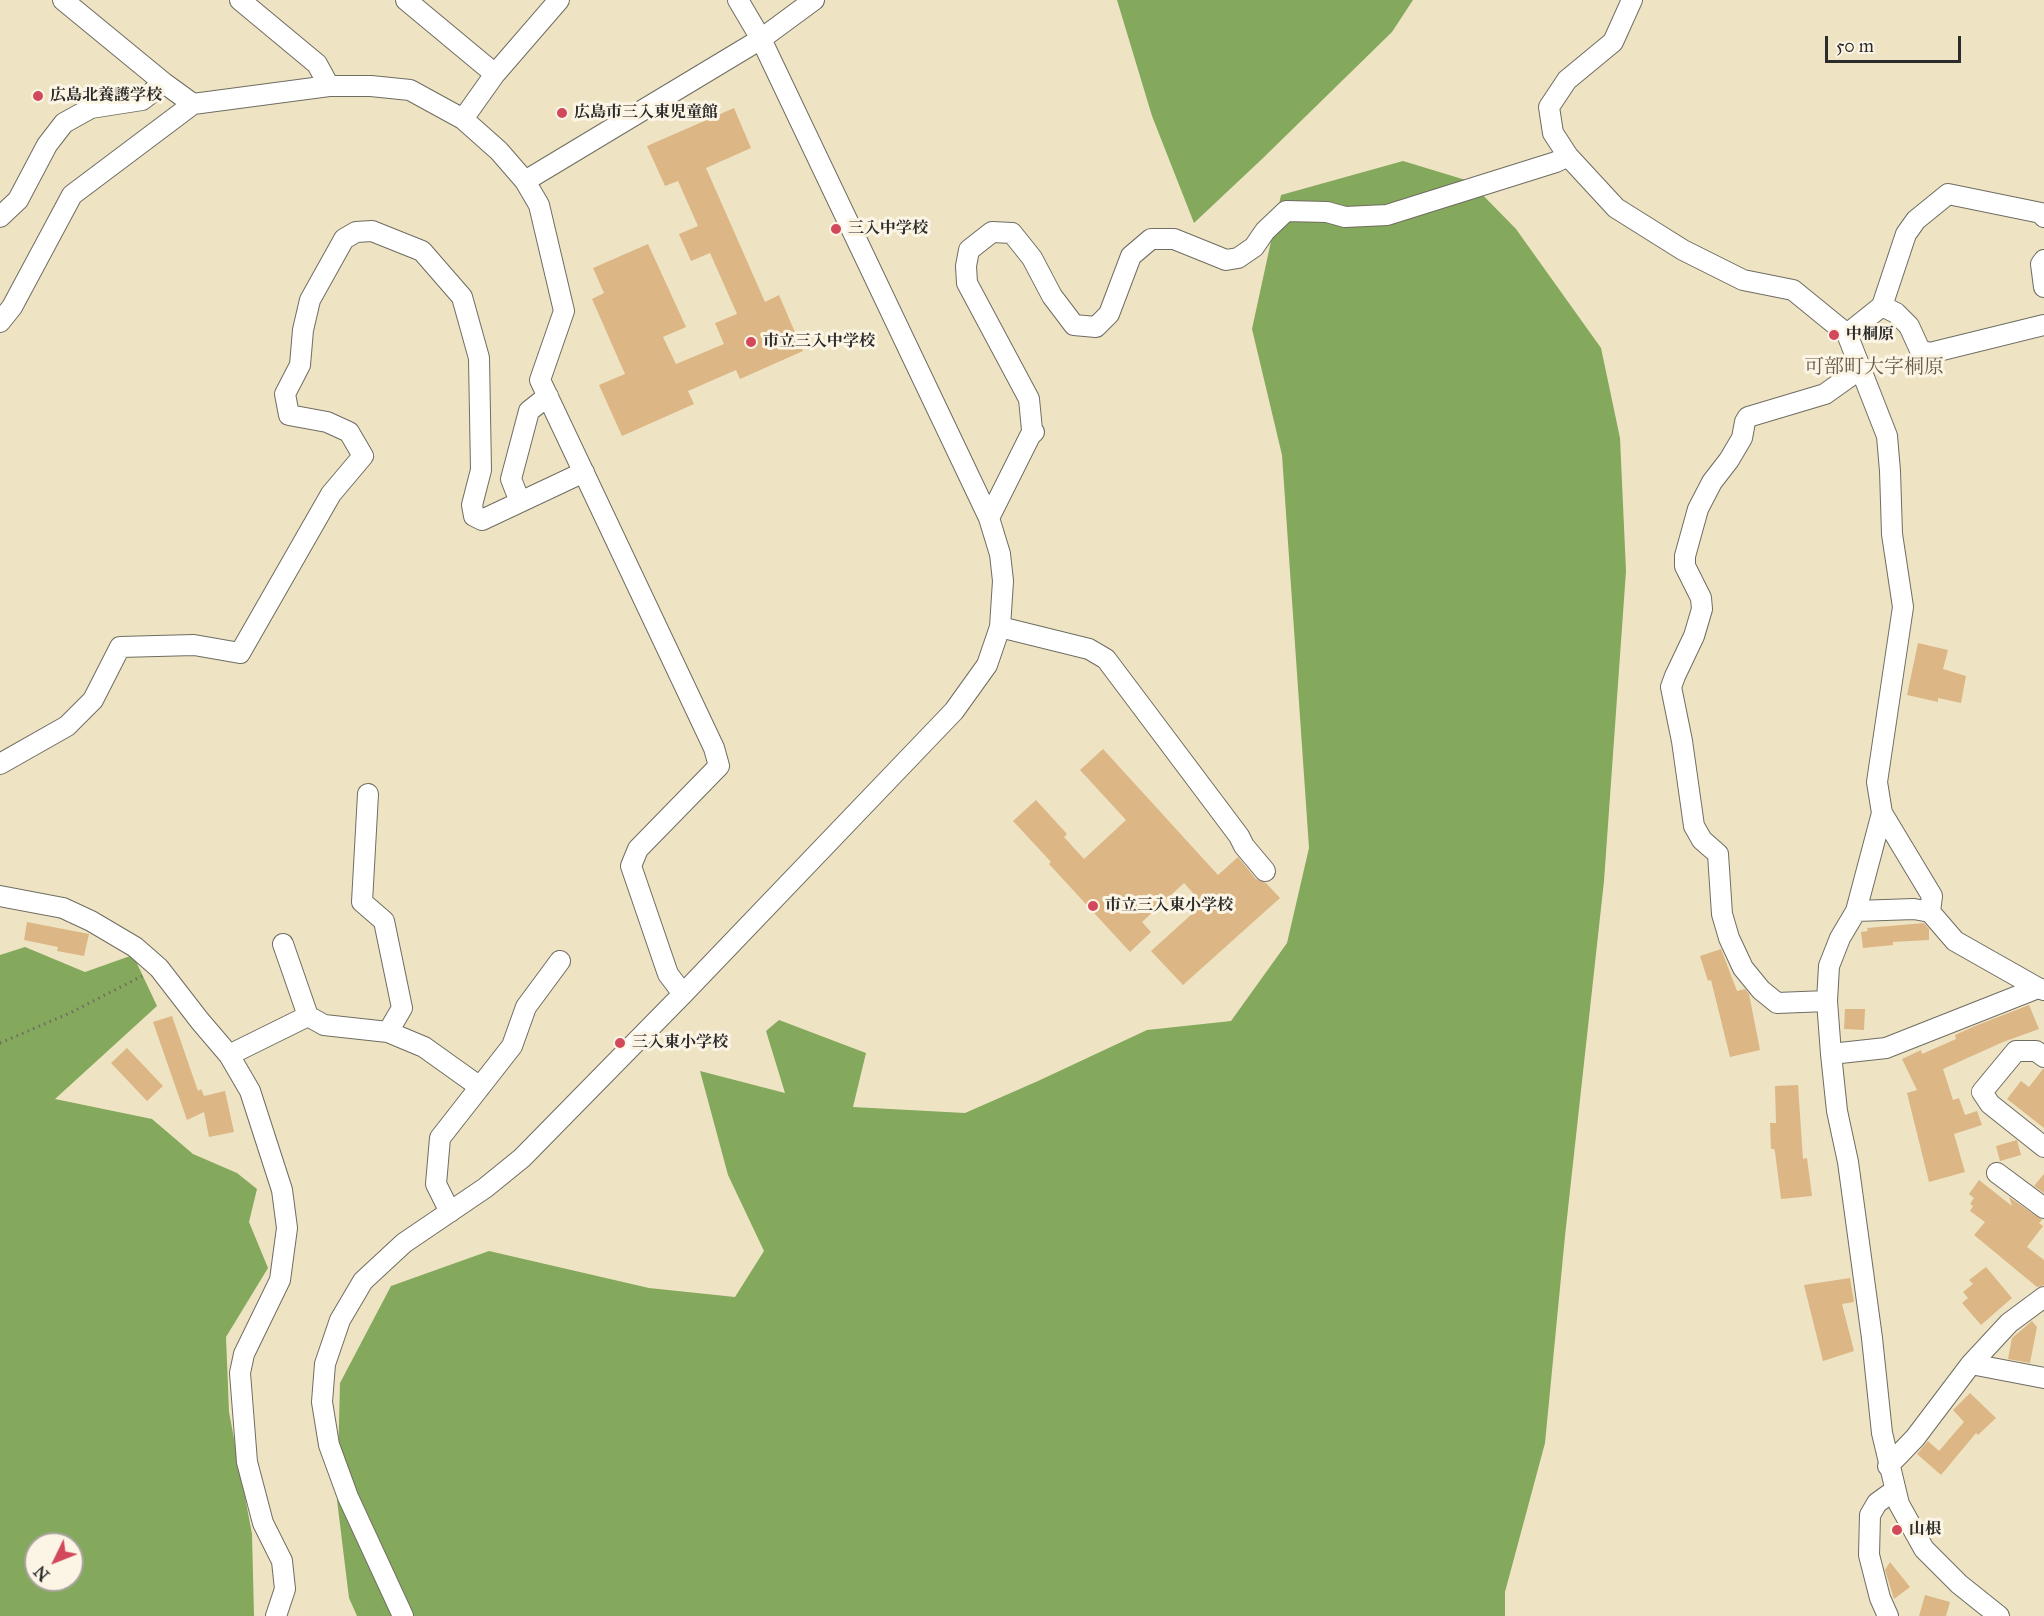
<!DOCTYPE html>
<html>
<head>
<meta charset="utf-8">
<style>
	body { margin:0 }
	#map { position:relative; width:2044px; height:1616px; overflow:hidden; background:#eee4c4; font-family:"IM FELL Great Primer",serif }
	canvas { display:block }
	.north { position:absolute; left:24px; top:1532px; width:60px; height:60px; box-sizing:border-box; background:#fcf5e5; border:2px solid #a8a49b; border-radius:50%; rotate:227deg; font-size:16px; font-weight:700; line-height:24px; text-align:center; color:#2b2b2b }
	.north::after { content:''; display:block; margin:auto; width:21px; height:27px; background:#d1495b; clip-path:polygon(50% 0,100% 100%,50% 72%,0 100%) }
	.scale { position:absolute; left:1825px; top:36px; width:136px; height:27px; box-sizing:border-box; border:3px solid #2b2b2b; border-top:0; padding-left:8px; font-size:18px; line-height:21px; white-space:nowrap; color:#2b2b2b; -webkit-text-stroke:4px #fcf5e5; paint-order:stroke }
</style>
</head>
<body>
<div id="map">
<canvas width="2044" height="1616"></canvas>
<div class="north">N</div>
<div class="scale">50 m</div>
</div>
<script>
const context = document.querySelector('canvas').getContext('2d');
context.lineJoin = 'round';
function fill(path, color) { context.fillStyle = color; context.fill(path, 'evenodd'); }
const toPath = rows => new Path2D(rows.map(r => 'M' + r).join(''));
function stroke(path, color, width, dash) { context.strokeStyle = color; context.lineWidth = width; context.lineCap = dash ? 'butt' : 'round'; context.setLineDash(dash || []); context.stroke(path); }
function drawText(font, color, halo, rows, align = 'center') {
  context.font = font + ' "IM FELL Great Primer","Noto Serif JP",serif'; context.lineWidth = 6; context.setLineDash([]); context.textBaseline = 'middle'; context.strokeStyle = halo; context.fillStyle = color; for (const [text, x, y, turn = 0] of rows) {
    context.save(); context.translate(x, y); context.rotate((+turn || 0) * Math.PI / 180); context.textAlign = isNaN(turn) ? turn : align; if (halo) context.strokeText(text, 0, 0); context.fillText(text, 0, 0); context.restore();
  }
}
const forest = toPath([
	[1117,0,1413,0,1392,32,1262,159,1194,223,1152,116],
	[1403,161,1469,181,1516,229,1601,348,1620,438,1626,571,1604,881,1565,1236,1545,1443,1505,1592,1505,1616,357,1616,349,1598,337,1500,340,1383,391,1286,489,1251,649,1288,735,1297,764,1251,728,1175,700,1071,785,1093,766,1031,779,1020,866,1053,853,1107,965,1113,1038,1081,1147,1030,1231,1021,1287,943,1309,848,1282,455,1252,329,1281,195],
	[25,947,85,972,133,955,157,1006,55,1099,152,1119,193,1154,237,1173,257,1189,249,1222,268,1268,226,1337,229,1412,252,1534,254,1616,0,1616,0,955],
	[36,1544,72,1544,72,1580,36,1580]
]);
const building = toPath([
	[734,108,751,148,706,168,765,302,779,295,803,351,740,379,736,370,688,391,694,404,622,436,599,385,625,374,592,299,604,293,593,268,648,244,686,327,663,337,676,364,724,344,715,323,737,314,710,253,691,261,679,234,698,226,678,181,665,186,647,146],
	[1918,643,1948,650,1943,669,1966,676,1961,703,1938,698,1938,702,1907,695],
	[1103,749,1218,875,1238,857,1256,879,1266,883,1280,898,1183,985,1151,951,1203,904,1184,883,1142,922,1151,932,1130,952,1049,864,1051,862,1013,821,1036,800,1067,834,1064,837,1084,859,1126,820,1080,770],
	[27,922,89,934,84,956,57,951,58,947,24,940],
	[1924,923,1929,929,1929,940,1893,942,1893,945,1863,948,1861,932,1868,931,1867,928],
	[1721,949,1737,991,1745,989,1749,994,1760,1050,1730,1057,1711,980,1708,981,1700,956],
	[2029,1005,2039,1029,2003,1042,1943,1069,1953,1100,1959,1098,1965,1115,1977,1111,1982,1125,1954,1134,1965,1172,1929,1182,1907,1093,1917,1090,1902,1059,1921,1050,1922,1054,1956,1039,1955,1035,1975,1026],
	[1845,1009,1865,1009,1864,1030,1844,1029],
	[172,1016,198,1091,201,1089,204,1096,225,1091,234,1132,209,1137,204,1112,187,1120,153,1022],
	[127,1048,163,1086,147,1101,111,1063],
	[2043,1069,2044,1069,2044,1128,2007,1099,2021,1081,2029,1087],
	[1798,1085,1803,1159,1807,1158,1812,1196,1781,1199,1775,1152,1774,1149,1771,1149,1770,1123,1776,1123,1775,1086],
	[2017,1140,2021,1155,2000,1161,1996,1146],
	[2044,1174,2044,1193,2034,1186],
	[1979,1180,2012,1206,2009,1197,2042,1220,2039,1223,2043,1226,2027,1247,2044,1260,2044,1285,2037,1287,1974,1235,1985,1222,1970,1211,1973,1206,1970,1204,1974,1198,1969,1194],
	[1986,1267,2012,1298,1981,1325,1962,1303,1968,1298,1963,1292,1973,1284,1969,1280],
	[1850,1278,1854,1302,1842,1304,1854,1351,1823,1361,1804,1285],
	[2032,1321,2037,1327,2030,1363,2008,1359,2012,1338],
	[1970,1393,1996,1418,1978,1435,1976,1433,1941,1475,1917,1454,1928,1441,1939,1451,1964,1422,1953,1410],
	[1890,1562,1910,1587,1894,1599,1885,1570],
	[1925,1595,1950,1602,1946,1616,1919,1616]
]);
const path = toPath([
	[0,1043,70,1013,142,976]
]);
const minor = toPath([
	[63,0,164,83,193,104],
	[240,0,317,64,329,86],
	[406,0,495,74],
	[1632,0,1613,42,1567,80,1549,107,1553,133,1568,156,1616,208,1683,250,1743,280,1793,290,1847,334,1887,436,1890,471,1892,534,1903,607,1877,782,1882,813,1856,911,1840,938,1829,966,1827,1001,1831,1054,1837,1111,1848,1162,1872,1338,1882,1433,1899,1504,1924,1549,1959,1584,1999,1616],
	[463,119,495,74,559,0],
	[525,181,761,39,814,0],
	[0,217,18,200,47,145,64,123,91,108,142,100,164,83],
	[2044,260,2041,264,2044,287],
	[1882,306,1906,234,1916,220,1948,194,2041,213,2044,217],
	[0,322,12,307,72,195,193,104,329,86,371,86,410,90,463,119,499,151,525,181,539,205,564,311,540,380,714,748,719,766,638,849,631,866,668,974,683,994],
	[1847,334,1882,306,1896,313,1909,326,1920,350,1930,353,2044,325],
	[520,502,511,479,529,411,548,396],
	[989,518,1030,436,1034,432,1032,430,1029,399,967,283,966,266,969,250,992,232,1012,233,1032,258,1052,296,1074,325,1096,327,1109,314,1131,256,1151,239,1174,239,1226,260,1238,258,1254,247,1265,231,1286,211,1327,212,1345,217,1387,215,1556,162,1568,156],
	[1000,627,1089,649,1106,659,1239,836,1244,846,1265,871],
	[0,764,67,726,93,700,120,647,194,645,240,653,331,494,363,456,349,432,327,422,289,415,285,394,300,365,303,330,310,300,344,239,356,232,372,231,422,251,462,297,479,358,481,470,472,505,474,516,482,520,584,472],
	[368,794,362,902,384,921,402,1008,388,1032],
	[1882,813,1932,896,1930,912,1955,941,2038,988],
	[0,896,63,908,91,921,135,947,159,968,200,1021,229,1055,250,1091,282,1190,287,1228,280,1280,244,1354,240,1373,247,1462,263,1523,282,1561,285,1589,276,1616],
	[1856,911,1914,909,1930,912],
	[283,944,308,1016,324,1025,388,1032,424,1047,480,1087],
	[1827,1001,1777,1003,1761,990,1743,968,1729,938,1722,914,1718,854,1702,840,1694,826,1682,741,1671,687,1675,676,1694,636,1702,609,1701,598,1685,566,1685,556,1698,509,1712,482,1729,460,1742,438,1745,422,1748,417,1825,394,1860,369],
	[1831,1054,1886,1048,2038,988,2044,990],
	[229,1055,308,1016],
	[2044,1057,2036,1051,2016,1051,1982,1092,1990,1104,2044,1147],
	[1997,1173,2044,1208],
	[450,1212,436,1184,440,1138,512,1046,526,1007,560,961],
	[1971,1364,2044,1378],
	[1888,1466,1915,1438,1971,1364,2009,1323,2044,1297],
	[403,1616,348,1497,329,1445,322,1402,325,1364,340,1320,363,1281,404,1243,485,1188,522,1158,683,994,954,711,987,665,1000,627,1003,581,1000,554,989,518,761,39,738,0],
	[1888,1616,1880,1598,1869,1555,1870,1515,1877,1503,1895,1490]
]);
const markers = [
	[38,96,6,"#d1495b"],
	[562,113,6,"#d1495b"],
	[836,229,6,"#d1495b"],
	[1834,335,6,"#d1495b"],
	[751,342,6,"#d1495b"],
	[1093,906,6,"#d1495b"],
	[620,1043,6,"#d1495b"],
	[1897,1530,6,"#d1495b"]
];
const poiNames = [
	["広島北養護学校",50,96],
	["広島市三入東児童館",574,113],
	["三入中学校",848,229],
	["中桐原",1846,335],
	["市立三入中学校",763,342],
	["市立三入東小学校",1105,906],
	["三入東小学校",632,1043],
	["山根",1909,1530]
];
const quarterNames = [
	["可部町大字桐原",1874,368]
];
fill(forest, '#84a85c');
fill(building, '#dcb685');
stroke(minor, '#6f6c61', 22);
stroke(path, '#6f6c61', 3, [1.5, 4.5]);
stroke(minor, '#fff', 20);
for (const [x, y, r, color] of markers) { const dot = new Path2D(); dot.arc(x, y, r, 0, 2 * Math.PI); context.fillStyle = color; context.fill(dot); stroke(dot, '#fcf5e5', 2); }
drawText('bold 16px', '#2b2b2b', '#fcf5e5', poiNames, 'left');
drawText('20px', '#695c4a', '#fcf5e5', quarterNames);
</script>
</body>
</html>
